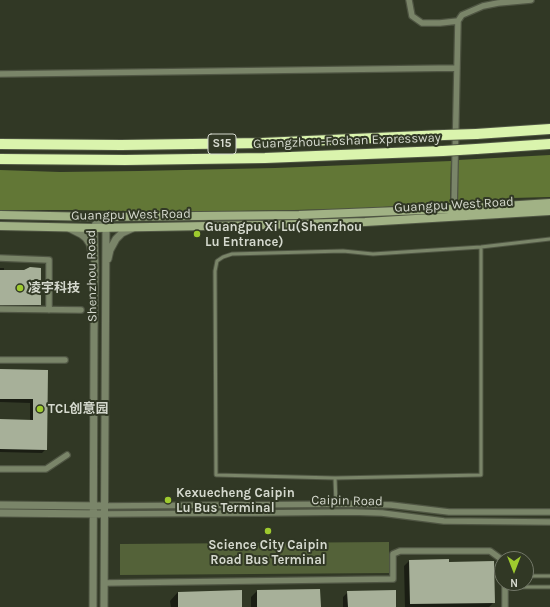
<!DOCTYPE html>
<html>
<head>
<meta charset="utf-8">
<style>
	body { margin:0 }
	#map { position:relative; width:550px; height:607px; overflow:hidden; background:#313825; font-family:Karla,sans-serif }
	canvas { display:block }
	.north { position:absolute; left:494px; top:551px; width:40px; height:40px; box-sizing:border-box; background:#313825; border:1px solid #737869; border-radius:50%; rotate:180deg; font-size:11px; font-weight:700; line-height:16px; text-align:center; color:#d5d9ce }
	.north::after { content:''; display:block; margin:auto; width:14px; height:18px; background:#9eca2e; clip-path:polygon(50% 0,100% 100%,50% 72%,0 100%) }
</style>
</head>
<body>
<div id="map">
<canvas width="550" height="607"></canvas>
<div class="north">N</div>
</div>
<script>
const context = document.querySelector('canvas').getContext('2d');
context.lineJoin = 'round';
function fill(path, color) { context.fillStyle = color; context.fill(path, 'evenodd'); }
const toPath = rows => new Path2D(rows.map(r => 'M' + r).join(''));
function stroke(path, color, width, dash) { context.strokeStyle = color; context.lineWidth = width; context.lineCap = dash ? 'butt' : 'round'; context.setLineDash(dash || []); context.stroke(path); }
function drawText(font, color, halo, rows, align = 'center') {
  context.font = font + ' Karla,"Noto Sans SC",sans-serif'; context.lineWidth = 4; context.setLineDash([]); context.textBaseline = 'middle'; context.strokeStyle = halo; context.fillStyle = color; for (const [text, x, y, turn = 0] of rows) {
    context.save(); context.translate(x, y); context.rotate((+turn || 0) * Math.PI / 180); context.textAlign = isNaN(turn) ? turn : align; if (halo) context.strokeText(text, 0, 0); context.fillText(text, 0, 0); context.restore();
  }
}
const green = toPath([
	[389,542,389,573,120,575,120,544]
]);
const forest = toPath([
	[550,155,550,197,512,198,458,203,458,160],
	[451,161,450,203,349,209,186,212,69,210,0,210,0,170,60,172,138,171,275,168]
]);
const shadow = toPath([
	[0,268,4,268,4,271,40,305,36,309,0,308],
	[0,370,47,371,46,449,42,453,0,452,0,420,30,421,30,403,0,402],
	[409,561,448,563,494,602,489,607,405,607,404,566],
	[257,591,319,607,251,607,251,597],
	[178,592,241,607,171,607,170,601],
	[348,592,395,607,343,607,343,597]
]);
const building = toPath([
	[30,267,41,268,41,305,0,305,0,270,24,270],
	[0,369,48,370,47,450,0,449,0,419,33,420,33,399,0,399],
	[449,559,449,562,494,561,495,603,410,604,409,560],
	[320,589,321,607,257,607,257,590],
	[242,590,242,607,178,607,178,592],
	[396,590,396,607,348,607,347,591]
]);
const service = toPath([
	[481,247,481,475,335,478,216,475,215,271,217,261,223,257,232,254,343,251,373,254,481,247,550,239],
	[335,478,336,504],
	[526,576,550,576],
	[505,587,550,587]
]);
const minor = toPath([
	[409,0,412,16,422,23,440,23,458,21,462,15,483,6,498,3,531,0],
	[0,74,457,68],
	[454,209,458,21],
	[0,258,49,260,49,310],
	[0,309,81,310],
	[0,360,65,360],
	[0,469,46,469,67,455],
	[104,506,358,504,391,505,449,512,550,512],
	[104,514,258,513,351,512,382,513,444,521,550,522],
	[104,583,393,579,393,554,400,551,490,551,501,559,502,562],
	[505,583,505,607]
]);
const tertiary = toPath([
	[99,217,106,227,104,607],
	[69,228,81,234,86,238,90,244,92,254],
	[108,259,110,250,116,239,122,233,133,228],
	[0,505,104,506],
	[0,513,104,514],
	[93,607,94,332,95,268,94,228,99,217]
]);
const secondary = toPath([
	[0,215,99,217,299,215,473,208,550,203],
	[0,226,94,228,265,225,365,222,550,211]
]);
const motorway = toPath([
	[476,134,550,129],
	[0,144,121,145,262,143,444,135],
	[476,149,550,144],
	[0,159,125,160,265,158,443,151]
]);
const motorwayBridge = toPath([
	[444,135,476,134],
	[443,151,476,149]
]);
const markers = [
	[197,234,4,"#9eca2e"],
	[20,288,4,"#9eca2e"],
	[40,409,4,"#9eca2e"],
	[168,500,4,"#9eca2e"],
	[268,531,4,"#9eca2e"]
];
const shields = [
	[222,144,28]
];
const shieldNames = [
	["S15",222,144]
];
const streetNames = [
	["Guangzhou-Foshan Expressway",347,141,-2],
	["Guangpu West Road",454,205,-3],
	["Guangpu West Road",131,215,-1],
	["Shenzhou Road",92,276,-91],
	["Caipin Road",347,501,1]
];
const poiNames = [
	["Guangpu Xi Lu(Shenzhou",205,227],
	["Lu Entrance)",205,242],
	["凌宇科技",28,288],
	["TCL创意园",48,409],
	["Kexuecheng Caipin",176,493],
	["Lu Bus Terminal",176,508],
	["Science City Caipin",268,545,"center"],
	["Road Bus Terminal",268,560,"center"]
];
fill(green, '#546239');
fill(forest, '#627736');
fill(shadow, '#0007');
fill(building, '#a7b099');
stroke(service, '#4f5543', 5);
stroke(minor, '#4f5543', 8);
stroke(tertiary, '#4f5543', 9);
stroke(secondary, '#4f5543', 10);
stroke(motorway, '#4f5543', 12);
stroke(service, '#7a8569', 3);
stroke(minor, '#7a8569', 5.5);
stroke(tertiary, '#7a8569', 7);
stroke(secondary, '#a1b285', 8);
stroke(motorway, '#daf4ad', 10);
stroke(motorwayBridge, '#4f5543', 12, []);
stroke(motorwayBridge, '#daf4ad', 10);
for (const [x, y, r, color] of markers) { const dot = new Path2D(); dot.arc(x, y, r, 0, 2 * Math.PI); context.fillStyle = color; context.fill(dot); stroke(dot, '#313825', 1.5); }
for (const [x, y, w] of shields) { const box = new Path2D(); box.roundRect(x - w / 2, y - 10, w, 20, 3); context.fillStyle = '#313825'; context.fill(box); stroke(box, '#d5d9ce', 1); }
drawText('bold 12px', '#d5d9ce', null, shieldNames);
drawText('13px', '#d5d9ce', '#313825', streetNames);
drawText('bold 13px', '#d5d9ce', '#313825', poiNames, 'left');
</script>
</body>
</html>
